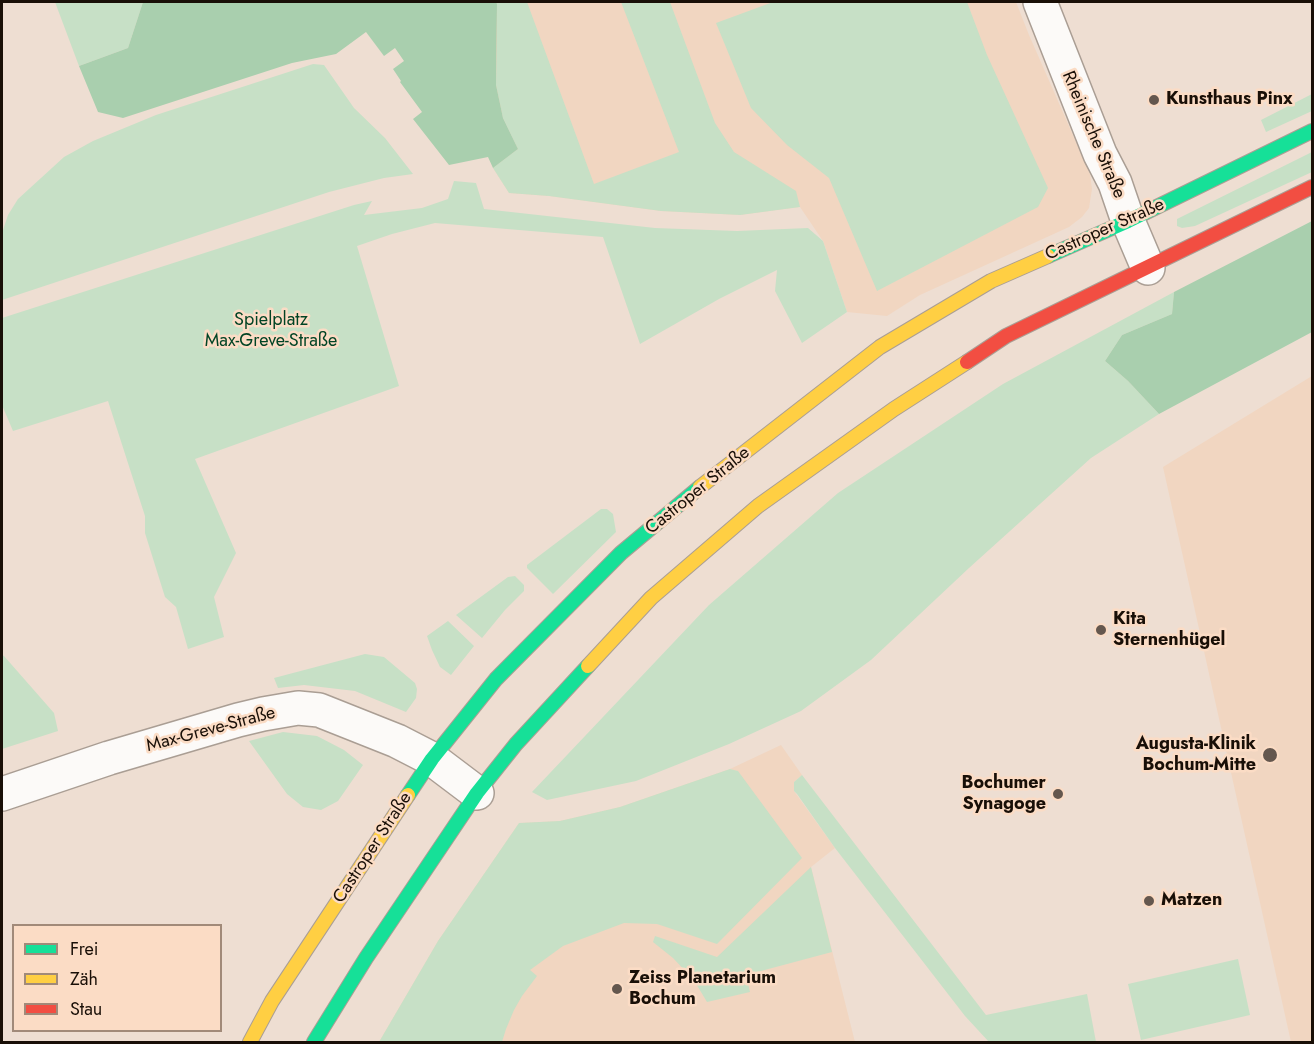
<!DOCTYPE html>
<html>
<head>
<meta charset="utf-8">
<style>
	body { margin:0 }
	#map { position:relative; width:1314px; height:1044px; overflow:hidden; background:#eeded2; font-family:Jost,sans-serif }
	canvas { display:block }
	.frame { position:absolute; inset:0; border:3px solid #190f07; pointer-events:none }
	.legend { position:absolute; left:12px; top:924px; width:210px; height:108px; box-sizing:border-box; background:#fbdcc5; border:2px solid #a18a79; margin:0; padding:8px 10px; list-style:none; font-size:18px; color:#190f07 }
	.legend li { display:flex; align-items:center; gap:12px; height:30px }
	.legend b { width:30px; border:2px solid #a18a79 }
</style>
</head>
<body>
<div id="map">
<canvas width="1314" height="1044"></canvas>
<div class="frame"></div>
<ul class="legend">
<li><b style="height:8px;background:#16e098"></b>Frei</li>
<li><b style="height:8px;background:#ffcf43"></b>Zäh</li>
<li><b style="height:8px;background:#f24e42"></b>Stau</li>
</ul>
</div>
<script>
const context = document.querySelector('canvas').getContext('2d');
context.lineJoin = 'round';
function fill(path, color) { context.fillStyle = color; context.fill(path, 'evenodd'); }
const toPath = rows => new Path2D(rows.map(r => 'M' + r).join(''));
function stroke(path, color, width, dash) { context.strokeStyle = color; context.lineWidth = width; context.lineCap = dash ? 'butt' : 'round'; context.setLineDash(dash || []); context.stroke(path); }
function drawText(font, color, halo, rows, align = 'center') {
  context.font = font + ' Jost,sans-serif'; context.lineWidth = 5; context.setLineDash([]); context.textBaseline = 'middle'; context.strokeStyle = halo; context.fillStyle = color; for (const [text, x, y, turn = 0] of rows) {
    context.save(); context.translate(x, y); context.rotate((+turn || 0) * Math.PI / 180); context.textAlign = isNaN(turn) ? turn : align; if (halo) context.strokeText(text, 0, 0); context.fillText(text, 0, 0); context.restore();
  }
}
const built = toPath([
	[451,2,1016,2,1029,35,1090,174,1092,189,1089,208,1082,217,1069,227,920,295,887,316,847,312,823,241,800,207,740,215,661,211,549,196,509,193,493,168,518,149],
	[1312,376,1312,1042,1291,1042,1163,467],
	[781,745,802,775,794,782,794,791,835,848,811,867,855,1042,379,1042,438,941,519,823,560,821,620,807,730,769]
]);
const green = toPath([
	[55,2,143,2,128,48,79,66],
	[496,2,527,2,594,184,679,152,621,2,670,2,715,123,734,152,796,191,800,207,740,215,661,211,549,196,509,193,493,168,518,149,503,118,496,85,497,37,497,5],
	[773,2,967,2,987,55,1048,188,1038,207,877,291,829,178,787,145,751,108,716,23],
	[313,64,324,65,354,108,385,138,413,174,384,178,329,192,2,300,2,233,8,215,18,199,64,157,93,141,156,115],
	[1312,94,1312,111,1266,132,1261,120],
	[1312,152,1312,172,1195,226,1182,228,1177,226,1177,219],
	[454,181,476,183,484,209,655,228,737,231,808,228,823,241,847,312,802,343,775,291,777,270,719,299,640,344,603,237,435,223,392,234,357,246,399,386,195,459,236,553,214,597,224,637,188,649,176,607,165,597,145,533,145,516,108,401,13,431,2,405,2,318,354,205,372,201,364,215,422,208,448,199],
	[1174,292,1172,314,1122,335,1105,361,1128,381,1159,414,1091,458,969,568,871,660,801,711,729,744,636,781,547,800,532,792,709,605,838,493,1003,384],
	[601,509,607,509,613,514,616,532,553,594,527,568,527,565],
	[515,576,524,585,524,591,505,610,482,638,456,615,508,577],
	[448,621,474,646,451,675,440,667,432,650,427,636],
	[365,654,384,657,415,683,417,689,416,698,406,712,355,691,304,685,278,688,274,678],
	[2,655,4,656,54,713,58,731,2,749],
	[283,732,317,736,344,750,363,765,338,801,321,810,303,807,287,794,249,741],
	[730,769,738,771,802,858,717,944,657,924,624,923,563,946,530,970,537,976,522,996,514,1010,506,1029,502,1042,379,1042,438,941,519,823,560,821,620,807],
	[802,775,986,1015,1087,994,1096,1042,989,1042,965,1016,835,848,797,794,794,791,794,782],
	[811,867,832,952,746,975,750,992,707,1002,698,987,690,976,673,958,653,942,655,936,717,957],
	[1238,959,1250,1015,1141,1040,1128,984]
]);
const forest = toPath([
	[143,2,496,2,497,4,496,85,503,118,518,149,493,168,488,157,449,165,413,119,422,112,400,82,401,81,393,69,404,61,395,48,384,56,366,32,336,54,292,63,123,118,98,112,79,66,128,48],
	[1312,221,1312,332,1159,414,1128,381,1105,361,1122,335,1172,314,1174,292]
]);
const street = toPath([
	[1040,2,1100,154,1115,183,1128,221,1148,268],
	[2,794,109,758,238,720,263,714,298,708,319,710,397,741,432,759,477,793]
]);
const fast = toPath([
	[1048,256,1128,221,1312,131],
	[408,795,432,759,496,679,621,553,700,487],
	[314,1042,366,958,477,793,516,744,588,666]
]);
const slow = toPath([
	[700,487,880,347,991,281,1048,256],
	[588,666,651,598,758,506,894,409,967,362],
	[250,1042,272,1001,408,795]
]);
const jam = toPath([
	[967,362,1006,336,1312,187]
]);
const markers = [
	[1154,100,6,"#64574e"],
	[1101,630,6,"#64574e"],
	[1270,755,8,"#64574e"],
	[1058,794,6,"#64574e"],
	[1149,901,6,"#64574e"],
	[617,989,6,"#64574e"]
];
const poiNames = [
	["Kunsthaus Pinx",1166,100],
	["Kita",1113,620],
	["Sternenhügel",1113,641],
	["Augusta-Klinik",1256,745,"right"],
	["Bochum-Mitte",1256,766,"right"],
	["Bochumer",1046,784,"right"],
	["Synagoge",1046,805,"right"],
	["Matzen",1161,901],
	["Zeiss Planetarium",629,979],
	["Bochum",629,1000]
];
const streetNames = [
	["Rheinische Straße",1093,135,67],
	["Castroper Straße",1105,230,-24],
	["Castroper Straße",698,491,-39],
	["Max-Greve-Straße",211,730,-15],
	["Castroper Straße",373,848,-57]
];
const parkNames = [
	["Spielplatz",271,321],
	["Max-Greve-Straße",271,342]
];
fill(built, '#f1d6c1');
fill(green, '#c7e0c6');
fill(forest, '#a9cfae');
stroke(street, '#aa9e94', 36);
stroke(fast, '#aa9e94', 16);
stroke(slow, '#aa9e94', 16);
stroke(jam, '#aa9e94', 16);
stroke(street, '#fcfaf8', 33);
stroke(fast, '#16e098', 14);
stroke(slow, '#ffcf43', 14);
stroke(jam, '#f24e42', 14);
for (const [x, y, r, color] of markers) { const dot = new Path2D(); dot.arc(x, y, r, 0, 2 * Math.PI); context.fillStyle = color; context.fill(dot); stroke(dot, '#fbdcc5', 2); }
drawText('bold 18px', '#190f07', '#fbdcc5', poiNames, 'left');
drawText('18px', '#190f07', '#fbdcc5', streetNames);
drawText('18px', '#004324', '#fbdcc5', parkNames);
</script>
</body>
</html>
